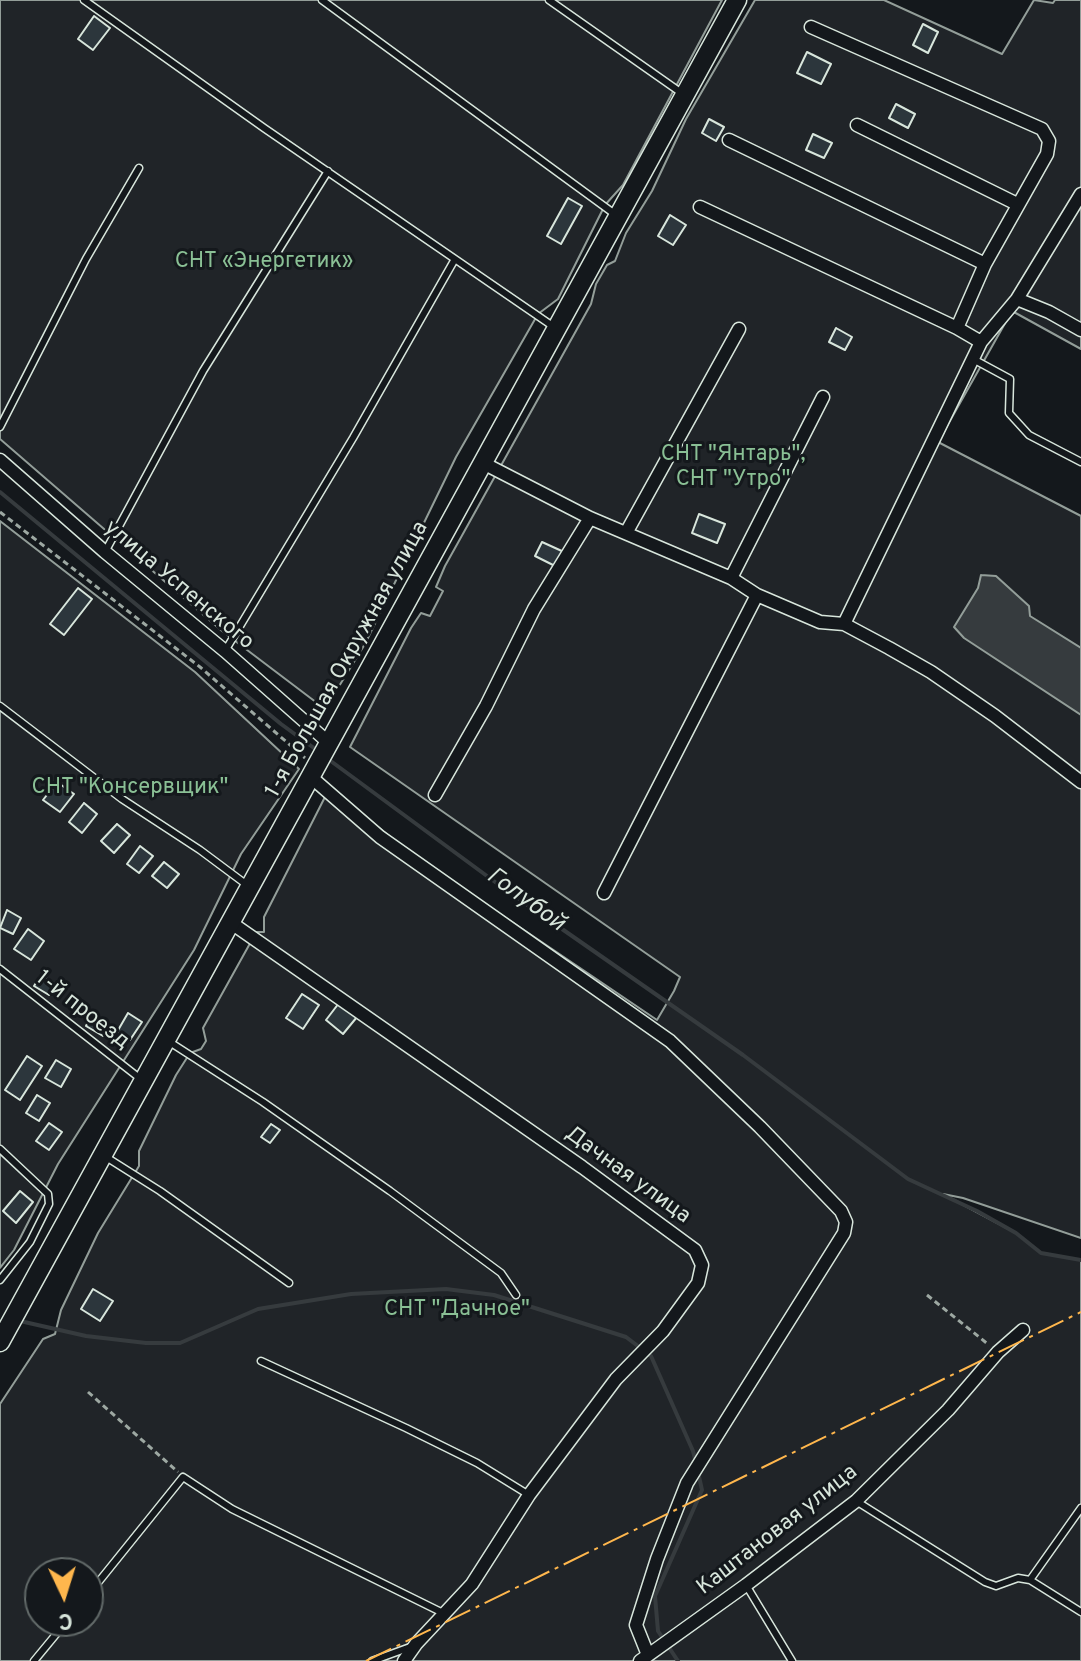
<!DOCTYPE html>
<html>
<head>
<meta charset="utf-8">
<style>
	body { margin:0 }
	#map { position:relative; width:1081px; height:1661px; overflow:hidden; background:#14181c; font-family:Overpass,sans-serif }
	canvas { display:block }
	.north { position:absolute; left:24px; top:1557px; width:80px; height:80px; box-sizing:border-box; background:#14181c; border:2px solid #626a69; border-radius:50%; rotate:176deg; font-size:22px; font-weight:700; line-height:32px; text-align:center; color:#d8e6dc }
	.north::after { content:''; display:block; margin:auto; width:28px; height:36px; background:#ffb74d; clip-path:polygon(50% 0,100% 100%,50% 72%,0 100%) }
</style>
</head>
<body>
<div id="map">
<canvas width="1081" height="1661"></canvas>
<div class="north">С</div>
</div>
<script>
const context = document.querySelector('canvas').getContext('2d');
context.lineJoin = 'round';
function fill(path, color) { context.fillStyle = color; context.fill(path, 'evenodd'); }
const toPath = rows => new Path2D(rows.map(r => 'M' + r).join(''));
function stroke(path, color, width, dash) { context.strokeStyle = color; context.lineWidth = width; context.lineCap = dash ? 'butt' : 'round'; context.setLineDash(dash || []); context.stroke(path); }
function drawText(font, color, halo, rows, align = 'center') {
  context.font = font + ' Overpass,sans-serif'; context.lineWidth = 6; context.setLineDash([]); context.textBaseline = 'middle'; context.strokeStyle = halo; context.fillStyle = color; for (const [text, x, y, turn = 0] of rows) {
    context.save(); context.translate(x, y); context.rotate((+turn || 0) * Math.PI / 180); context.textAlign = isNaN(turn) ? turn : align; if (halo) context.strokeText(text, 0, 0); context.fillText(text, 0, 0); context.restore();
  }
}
const green = toPath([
	[0,0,722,0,623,185,605,205,558,299,538,314,456,457,365,644,325,709,222,631,0,439,0,0],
	[755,0,884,0,1002,54,1034,0,1053,3,1055,0,1081,0,1081,349,1012,311,938,442,1081,516,1081,1238,963,1198,943,1194,1016,1233,1041,1253,1081,1260,1081,1661,0,1661,0,1404,43,1339,55,1334,61,1310,98,1233,139,1166,139,1151,176,1075,190,1053,201,1049,206,1041,203,1028,253,938,257,932,264,932,264,917,327,793,378,827,413,855,657,1020,674,991,680,977,350,747,411,628,421,613,430,616,443,591,436,587,445,566,591,304,596,284,607,265,615,261,626,233,652,191,686,119,755,0],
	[40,1573,88,1573,88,1621,40,1621,40,1573],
	[0,521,195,672,299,769,241,854,194,950,58,1164,14,1250,0,1268,0,521]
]);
const water = toPath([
	[981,575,996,576,1029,606,1030,616,1081,648,1081,715,964,638,954,627,978,588,981,575]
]);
const stream = toPath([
	[0,492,281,724,318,751],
	[328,759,506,890,743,1055,908,1179,977,1211,1016,1233,1041,1253,1081,1260],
	[20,1321,86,1336,146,1343,180,1343,258,1309,351,1294,446,1289,494,1295,626,1337,651,1356,693,1451,696,1463],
	[678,1661,658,1631,655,1596,702,1490,698,1472]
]);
const building = toPath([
	[94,16,110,28,93,50,78,39,94,16],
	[923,24,938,32,928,53,913,45,923,24],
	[807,52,831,64,821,84,797,73,807,52],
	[896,104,915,114,908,128,889,118,896,104],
	[709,119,724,127,716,141,702,133,709,119],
	[813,134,832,143,824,158,806,150,813,134],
	[568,198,582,206,561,244,547,236,568,198],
	[670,215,686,225,673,245,658,236,670,215],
	[836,328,852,337,845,350,829,342,836,328],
	[699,514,725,524,717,543,692,533,699,514],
	[542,542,564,552,557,567,535,556,542,542],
	[78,588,92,599,64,635,50,624,78,588],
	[57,782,74,794,60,812,43,800,57,782],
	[84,803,97,814,82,833,69,822,84,803],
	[117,824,130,835,114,853,101,841,117,824],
	[140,846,153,856,139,873,127,864,140,846],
	[164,862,179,874,167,888,152,876,164,862],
	[7,910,21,918,13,934,0,928,7,910],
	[28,929,44,941,31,960,14,949,28,929],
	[41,975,56,984,49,995,34,986,41,975],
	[302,994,319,1005,303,1029,286,1018,302,994],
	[339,1003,357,1017,343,1034,326,1020,339,1003],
	[128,1013,142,1022,130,1040,117,1032,128,1013],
	[91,1016,109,1026,103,1036,86,1026,91,1016],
	[27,1056,42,1066,20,1100,5,1090,27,1056],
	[56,1060,71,1069,61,1087,45,1078,56,1060],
	[37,1095,50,1103,39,1121,26,1113,37,1095],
	[49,1123,62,1132,49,1150,36,1141,49,1123],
	[271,1124,280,1130,270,1143,261,1137,271,1124],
	[20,1191,33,1202,16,1223,3,1211,20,1191],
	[93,1289,113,1301,100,1321,81,1309,93,1289]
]);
const path = toPath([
	[0,512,200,667,305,758],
	[927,1295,989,1345],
	[88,1392,178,1472]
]);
const lane = toPath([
	[84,0,264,128,554,327],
	[322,0,616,215],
	[549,0,683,94],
	[973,359,1010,379,1009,413,1029,435,1081,462],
	[0,427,86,259,139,168],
	[105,552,203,371,328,171],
	[225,651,353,438,455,259],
	[0,706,122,799,200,850,247,885],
	[0,969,142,1080],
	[168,1041,263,1102,390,1191,501,1273,516,1295],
	[0,1149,48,1194,49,1204,30,1242,0,1280],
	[106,1157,160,1191,289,1283],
	[261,1361,406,1428,477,1463,529,1495],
	[856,1501,985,1582,996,1586,1018,1578,1030,1580,1081,1612],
	[1030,1580,1081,1508],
	[746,1585,792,1661],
	[88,1595,183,1477,232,1509,443,1613],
	[34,1661,67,1621],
	[372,1661,413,1646]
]);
const street = toPath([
	[811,27,1042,129,1049,141,1047,154,985,264,957,328,981,342],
	[857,125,1017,204],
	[729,140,985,264],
	[700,207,957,328],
	[1017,299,1049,312,1081,330],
	[0,460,105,552,225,651,329,743],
	[483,463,590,518,731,578,757,595,820,622,844,624,889,648,931,672,995,716,1081,782],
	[626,533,739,329],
	[731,578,823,397],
	[844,624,981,342,1017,299,1081,194],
	[311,777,380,837,670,1041,760,1127,841,1211,846,1222,844,1233,687,1483,657,1559,636,1625,648,1655],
	[435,795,486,706,534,609,590,518],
	[604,893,757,595],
	[230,922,582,1167,695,1250,702,1265,698,1283,663,1331,616,1379,529,1495,472,1584,416,1644,404,1661],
	[640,1661,746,1585,856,1501,948,1410,998,1352,1023,1330]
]);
const secondary = toPath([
	[0,1342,737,0]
]);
const power = toPath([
	[366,1661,1081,1312]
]);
const parkNames = [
	["СНТ «Энергетик»",264,263],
	["СНТ \"Янтарь\",",733,456],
	["СНТ \"Утро\"",733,481],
	["СНТ \"Консервщик\"",130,789],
	["СНТ \"Дачное\"",457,1311]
];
const streetNames = [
	["улица Успенского",178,586,40],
	["1-я Большая Окружная улица",348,660,-61],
	["1-й проезд",82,1011,38],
	["Дачная улица",627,1176,36],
	["Каштановая улица",778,1531,-38]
];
const waterNames = [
	["Голубой",525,901,36]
];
fill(green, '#202428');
stroke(green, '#939e99', 2);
fill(water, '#363b3e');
stroke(water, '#939e99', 2);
stroke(stream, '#363b3e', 4);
fill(building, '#2c363c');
stroke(building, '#d8e6dc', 2);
stroke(lane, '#d8e6dc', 9);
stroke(street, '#d8e6dc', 15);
stroke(secondary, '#d8e6dc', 21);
stroke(path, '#9da8a2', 3, [6, 4]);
stroke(lane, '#14181c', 6);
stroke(street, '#14181c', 12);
stroke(secondary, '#14181c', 18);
stroke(power, '#ffb74d', 2, [28, 6, 4, 6]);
drawText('22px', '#8ac095', '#14181c', parkNames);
drawText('22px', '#d8e6dc', '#14181c', streetNames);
drawText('italic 24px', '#d8e6dc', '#14181c', waterNames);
</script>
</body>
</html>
